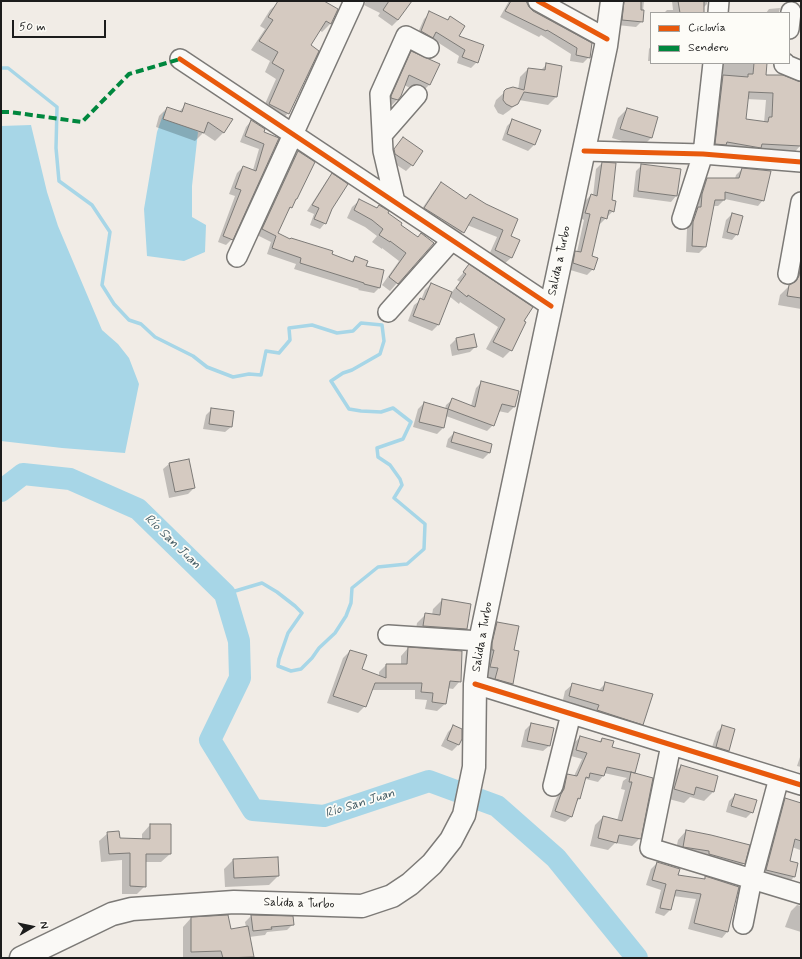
<!DOCTYPE html>
<html>
<head>
<meta charset="utf-8">
<style>
	body { margin:0 }
	#map { position:relative; width:802px; height:959px; overflow:hidden; background:#f1ece6; font-family:Mynerve,sans-serif }
	canvas { display:block }
	.frame { position:absolute; inset:0; border:2px solid #1c1c1c; pointer-events:none }
	.legend { position:absolute; left:650px; top:12px; width:140px; height:52px; box-sizing:border-box; background:#fdfcf7; border:1px solid #a3a29f; margin:0; padding:5px 7px; list-style:none; font-size:12px; color:#1c1c1c }
	.legend li { display:flex; align-items:center; gap:8px; height:20px }
	.legend b { width:20px; border:1px solid #a3a29f }
	.north { position:absolute; left:12px; top:907px; width:40px; height:40px; -webkit-text-stroke:3px #fdfcf7; paint-order:stroke; rotate:81deg; font-size:11px; font-weight:700; line-height:16px; text-align:center; color:#1c1c1c }
	.north::after { content:''; display:block; margin:auto; width:14px; height:18px; background:#1c1c1c; clip-path:polygon(50% 0,100% 100%,50% 72%,0 100%) }
	.scale { position:absolute; left:12px; top:20px; width:94px; height:18px; box-sizing:border-box; border:2px solid #1c1c1c; border-top:0; padding-left:5px; font-size:12px; line-height:14px; white-space:nowrap; color:#1c1c1c; -webkit-text-stroke:3px #fdfcf7; paint-order:stroke }
</style>
</head>
<body>
<div id="map">
<canvas width="802" height="959"></canvas>
<div class="frame"></div>
<ul class="legend">
<li><b style="height:5px;background:#e8590c"></b>Ciclovía</li>
<li><b style="height:5px;background:#00873e"></b>Sendero</li>
</ul>
<div class="north">N</div>
<div class="scale">50 m</div>
</div>
<script>
const context = document.querySelector('canvas').getContext('2d');
context.lineJoin = 'round';
function fill(path, color) { context.fillStyle = color; context.fill(path, 'evenodd'); }
const toPath = rows => new Path2D(rows.map(r => 'M' + r).join(''));
function stroke(path, color, width, dash) { context.strokeStyle = color; context.lineWidth = width; context.lineCap = dash ? 'butt' : 'round'; context.setLineDash(dash || []); context.stroke(path); }
function drawText(font, color, halo, rows, align = 'center') {
  context.font = font + ' Mynerve,sans-serif'; context.lineWidth = 3.5; context.setLineDash([]); context.textBaseline = 'middle'; context.strokeStyle = halo; context.fillStyle = color; for (const [text, x, y, turn = 0] of rows) {
    context.save(); context.translate(x, y); context.rotate((+turn || 0) * Math.PI / 180); context.textAlign = isNaN(turn) ? turn : align; if (halo) context.strokeText(text, 0, 0); context.fillText(text, 0, 0); context.restore();
  }
}
const water = toPath([
	[164,112,198,132,192,186,192,217,206,225,205,252,184,261,147,256,144,209,157,132],
	[31,125,47,192,58,226,102,330,118,344,129,358,139,384,125,453,62,448,1,441,1,126]
]);
const shadow = toPath([
	[286,1,322,1,331,23,322,32,319,30,309,45,288,113,280,122,261,113,276,79,265,72,270,61,251,50,265,29,260,26,270,10,279,2],
	[366,1,410,1,398,20,392,26,378,16,380,13,364,5],
	[509,1,524,1,528,8,589,57,583,63,570,61,571,54,541,35,539,37,500,17],
	[617,1,644,1,642,21,636,27,617,25],
	[672,1,707,1,707,4,703,8,703,13,664,13,667,10,673,10],
	[780,8,779,13,766,13,769,9],
	[430,13,447,20,450,18,458,37,477,62,471,68,457,63,459,56,431,38,426,43,416,37,424,19],
	[651,46,651,61,648,61,649,49],
	[411,52,438,65,429,85,421,93,404,85,397,100,389,108,384,106,403,61],
	[723,63,766,63,765,76,801,82,800,146,793,154,708,151,715,84,723,76],
	[747,99,766,100,764,123,745,119],
	[547,64,557,96,548,105,519,100,510,110,503,115,498,113,494,106,496,100,507,90,518,90,520,77,528,69,540,71],
	[185,105,232,120,223,133,215,141,203,133,195,141,156,127,159,116,167,108,179,112],
	[627,109,656,117,651,138,642,147,612,138,618,118],
	[513,120,534,145,528,151,502,140,507,126],
	[251,121,262,133,278,139,232,239,226,245,218,242,235,196,229,194,237,173,243,167,253,170,259,149,240,142,246,127],
	[403,138,422,151,412,165,406,171,389,160,389,156],
	[298,152,296,199,291,207,287,212,276,233,289,240,351,262,355,257,365,267,380,287,374,293,358,290,359,289,294,269,296,264,267,254,271,242,257,235,292,158],
	[602,163,613,211,600,224,598,224,591,256,593,269,587,275,567,269,570,258,577,252,584,220,580,218,585,201,591,195,593,196,596,169],
	[642,165,676,196,671,202,633,197,636,171],
	[742,169,763,200,758,206,725,199,718,206,713,206,705,247,699,253,686,252,687,228,692,214,696,210,696,201,701,185,707,179,735,179,736,175],
	[332,175,331,209,325,223,320,229,310,225,314,214,307,211,327,180],
	[441,183,465,200,485,205,509,237,512,257,504,264,488,257,497,237,467,225,463,232,455,239,417,216,434,191],
	[360,200,386,213,417,238,397,283,390,291,382,285,399,261,382,248,382,249,372,242,377,236,365,227,347,218,352,207],
	[732,214,737,234,732,240,722,238,726,220],
	[469,266,522,321,525,323,511,350,503,358,486,349,498,327,460,302,459,304,449,296,438,325,432,331,408,321,414,305,421,300,425,290,431,284,451,293,460,282,457,280],
	[801,266,801,309,778,305,780,295,790,285,792,274],
	[474,336,476,346,470,352,452,356,450,345,456,339],
	[482,382,517,391,514,407,508,413,498,411,493,425,487,431,446,416,443,428,437,434,413,427,418,409,424,403,445,409,446,405,452,400,471,406,476,388],
	[212,409,231,427,225,432,203,429,206,415],
	[454,433,491,444,489,453,483,459,446,447,448,439],
	[169,464,194,488,188,494,169,498,163,469],
	[442,600,466,629,457,638,415,635,417,623,426,614,432,615,433,609],
	[497,623,513,651,512,684,503,692,487,687,490,677,482,675,489,632],
	[408,648,460,681,453,689,447,688,445,704,437,711,425,709,427,700,415,699,415,690,371,690,365,706,358,713,327,703,343,658,350,651,361,670,379,676,379,672,386,665,401,665,401,656],
	[606,683,643,724,635,732,562,704,565,691,573,684,598,691],
	[531,724,549,746,543,751,521,747,525,730],
	[454,726,461,739,458,745,452,751,441,746,448,732],
	[723,726,728,751,722,756,710,753,717,732],
	[580,737,599,742,602,739,634,772,633,774,640,838,632,846,615,843,608,850,590,846,595,825,603,817,617,821,625,790,621,789,623,781,627,778,604,773,603,776,598,782,586,779,584,781,579,799,576,802,571,817,565,822,550,817,555,801,558,795,562,780,568,775,574,776,582,759,571,756,575,742],
	[801,754,801,767,797,766],
	[681,766,717,777,713,792,704,801,690,797,684,803,665,798,672,775],
	[735,795,752,812,746,818,726,812,729,801],
	[785,799,801,804,801,849,800,850,792,847,789,862,794,877,787,884,759,877,778,807],
	[150,825,170,854,161,862,145,862,145,886,137,894,122,894,122,860,101,862,99,841,108,833,119,839,142,839,142,834],
	[686,831,744,863,736,871,675,854,678,840],
	[233,860,278,876,269,885,225,887,224,869],
	[657,863,677,876,703,880,706,877,727,932,722,938,688,929,696,899,673,896,670,910,664,916,655,913,661,890,646,885,651,869],
	[797,905,801,906,801,932,785,927,791,911],
	[251,916,292,917,293,924,287,930,267,932,265,935,249,937,253,956,252,958,183,958,183,927,191,918,230,930,246,927,245,922]
]);
const stream = toPath([
	[1,68,8,68,57,107,56,148,59,181,92,205,110,232,102,285,114,304,129,320,141,324,155,337,193,356,207,367,233,377,249,374,261,375,266,351,279,353,290,340,289,328,312,325,337,333,353,331,361,323,382,325,384,341,380,354,352,370,343,373,331,381,349,409,361,411,381,412,393,408,411,422,403,439,377,448,378,457,390,465,400,479,402,485,394,498,425,524,424,549,407,564,378,567,352,588,351,603,346,616,335,633,319,648,312,658,301,669,291,671,278,666,279,659,288,633,302,613,295,606,277,592,262,583,225,594]
]);
const river = toPath([
	[1,491,23,474,70,479,138,509,225,594,239,641,240,678,210,740,253,810,324,816,429,781,497,806,556,858,637,958]
]);
const building = toPath([
	[278,1,324,1,338,9,331,24,326,21,311,45,319,51,289,114,269,104,284,70,272,63,278,52,259,41,273,20,268,17,278,1],
	[389,1,412,1,398,20,383,10,389,1],
	[511,1,526,1,529,7,533,11,592,43,590,58,576,55,577,48,547,30,546,31,505,11,511,1],
	[624,1,641,1,641,10,644,10,643,22,622,20,624,1],
	[678,1,704,1,704,13,680,13,678,1],
	[429,11,448,20,450,16,465,26,459,36,484,45,478,63,462,57,465,50,436,32,433,38,421,31,429,11],
	[411,51,440,64,430,85,409,75,401,96,398,100,391,98,391,96,411,51],
	[546,63,562,66,557,97,524,92,518,104,512,107,506,104,503,100,504,91,506,89,513,87,524,90,528,68,545,70,546,63],
	[754,63,767,63,766,75,783,75,801,82,801,146,762,144,761,148,727,142,726,145,715,144,723,75,748,77,748,74,753,74,754,63],
	[749,92,773,93,772,117,769,117,768,122,746,119,749,92],
	[185,103,233,119,224,133,208,122,204,133,163,119,167,107,182,112,185,103],
	[627,108,658,117,652,138,620,129,627,108],
	[512,119,541,130,535,145,507,134,512,119],
	[251,120,265,129,264,132,279,138,233,240,223,236,241,190,235,188,243,166,256,171,264,144,245,136,251,120],
	[403,137,423,151,413,166,395,154,394,149,403,137],
	[298,151,315,162,297,199,296,199,292,208,290,207,278,233,290,239,291,238,333,251,332,254,353,262,355,256,368,261,366,266,384,270,380,288,364,284,364,283,300,263,301,258,272,248,276,236,262,229,298,151],
	[602,162,616,163,612,200,616,201,614,212,609,210,607,219,601,217,592,256,598,258,594,270,573,263,575,251,581,252,590,214,585,213,591,194,597,196,602,162],
	[641,164,681,169,677,196,638,191,641,164],
	[742,168,771,171,764,201,725,192,725,200,715,200,706,247,692,246,693,222,698,207,701,207,702,194,707,178,739,178,742,168],
	[332,173,348,184,332,209,326,224,314,219,319,208,312,205,332,173],
	[441,182,466,199,470,194,486,204,518,219,511,236,520,240,512,258,495,250,503,230,473,217,464,233,424,208,441,182],
	[359,199,377,208,379,205,389,211,388,213,402,223,401,225,418,237,421,233,434,243,398,284,389,277,406,253,390,241,390,242,379,235,383,229,372,220,354,210,359,199],
	[732,213,743,216,738,235,727,232,732,213],
	[469,264,533,307,524,321,526,322,512,351,493,342,505,319,468,295,467,297,456,288,466,274,463,272,469,264],
	[801,264,801,298,787,296,789,285,796,281,799,276,801,264],
	[431,283,452,292,439,325,413,316,420,298,424,300,431,283],
	[474,334,477,347,458,350,456,338,474,334],
	[481,381,519,391,515,407,502,404,494,426,448,409,452,398,475,407,481,381],
	[424,402,448,409,444,428,419,422,424,402],
	[211,408,234,411,232,427,209,424,211,408],
	[454,432,492,444,490,453,451,442,454,432],
	[189,459,195,488,175,492,169,463,189,459],
	[442,599,471,604,467,629,423,626,425,613,440,615,442,599],
	[497,622,519,626,514,650,519,651,513,684,495,679,498,668,490,667,494,650,492,650,492,643,497,622],
	[408,647,462,651,461,682,450,681,446,704,432,702,433,693,421,692,422,683,375,683,366,707,333,696,350,650,367,655,362,669,386,678,386,664,407,664,408,647],
	[605,682,653,694,643,725,597,710,599,705,569,696,572,683,603,691,605,682],
	[531,723,554,728,550,746,527,741,531,723],
	[453,725,462,729,462,739,459,745,447,740,453,725],
	[722,725,735,729,729,751,716,747,722,725],
	[580,736,601,742,602,738,614,741,612,747,640,754,635,773,607,767,604,776,590,773,589,778,586,777,580,799,578,798,572,817,555,811,561,794,564,789,567,774,577,776,587,753,576,750,580,736],
	[681,765,718,776,714,792,696,787,694,795,674,789,681,765],
	[631,772,653,778,641,839,619,835,617,843,598,838,603,816,622,821,632,782,629,782,631,772],
	[735,794,757,800,753,813,731,806,735,794],
	[785,798,801,803,801,841,795,839,790,861,798,863,795,877,766,870,785,798],
	[150,824,171,824,171,854,146,854,146,887,130,886,130,853,109,854,107,832,119,831,120,838,150,839,150,824],
	[686,830,711,835,750,845,745,864,709,854,709,851,683,847,686,830],
	[278,857,279,876,234,878,233,859,278,857],
	[657,862,680,869,678,875,705,879,705,876,739,887,728,932,694,923,701,894,676,890,671,910,660,908,666,884,652,880,657,862],
	[228,915,231,929,248,926,254,957,223,958,221,951,191,952,191,917,228,915],
	[251,915,293,916,294,925,271,927,272,929,253,931,251,915]
]);
const minor = toPath([
	[538,1,607,39],
	[718,13,719,1],
	[789,29,791,12],
	[180,59,551,306],
	[785,63,784,64,801,71],
	[383,134,417,95],
	[584,151,703,154,801,162],
	[395,202,383,151,380,94,406,36,429,48],
	[682,219,703,154,713,63],
	[237,257,354,1],
	[788,274,801,202],
	[388,312,452,240],
	[388,635,480,641],
	[475,684,801,785],
	[671,745,650,848,801,894],
	[553,786,571,714],
	[743,924,752,879,779,778]
]);
const major = toPath([
	[21,958,112,914,132,909,234,902,362,906,392,896,410,884,432,864,451,840,464,815,474,767,475,684,480,641,606,46,612,1]
]);
const quiet = toPath([
	[1,112,10,112,82,122,129,74,180,59]
]);
const cycleway = toPath([
	[538,1,607,39],
	[180,59,551,306],
	[584,151,703,154,801,162],
	[475,684,801,785]
]);
const streetNames = [
	["Salida a Turbo",560,261,-78],
	["Salida a Turbo",483,637,-80],
	["Salida a Turbo",299,904,2]
];
const waterNames = [
	["Río San Juan",172,542,44],
	["Río San Juan",360,804,-17]
];
fill(water, '#a7d6e7');
fill(shadow, '#0003');
stroke(stream, '#a7d6e7', 3.5);
stroke(river, '#a7d6e7', 22);
fill(building, '#d5cac1');
stroke(building, '#7c7a77', 1);
stroke(minor, '#7c7a77', 22);
stroke(major, '#7c7a77', 25);
stroke(minor, '#faf9f6', 19);
stroke(major, '#faf9f6', 22);
stroke(quiet, '#00873e', 4, [8, 4]);
stroke(cycleway, '#e8590c', 5);
drawText('12px', '#1c1c1c', '#fdfcf7', streetNames);
drawText('italic 13px', '#415a63', '#fdfcf7', waterNames);
</script>
</body>
</html>
